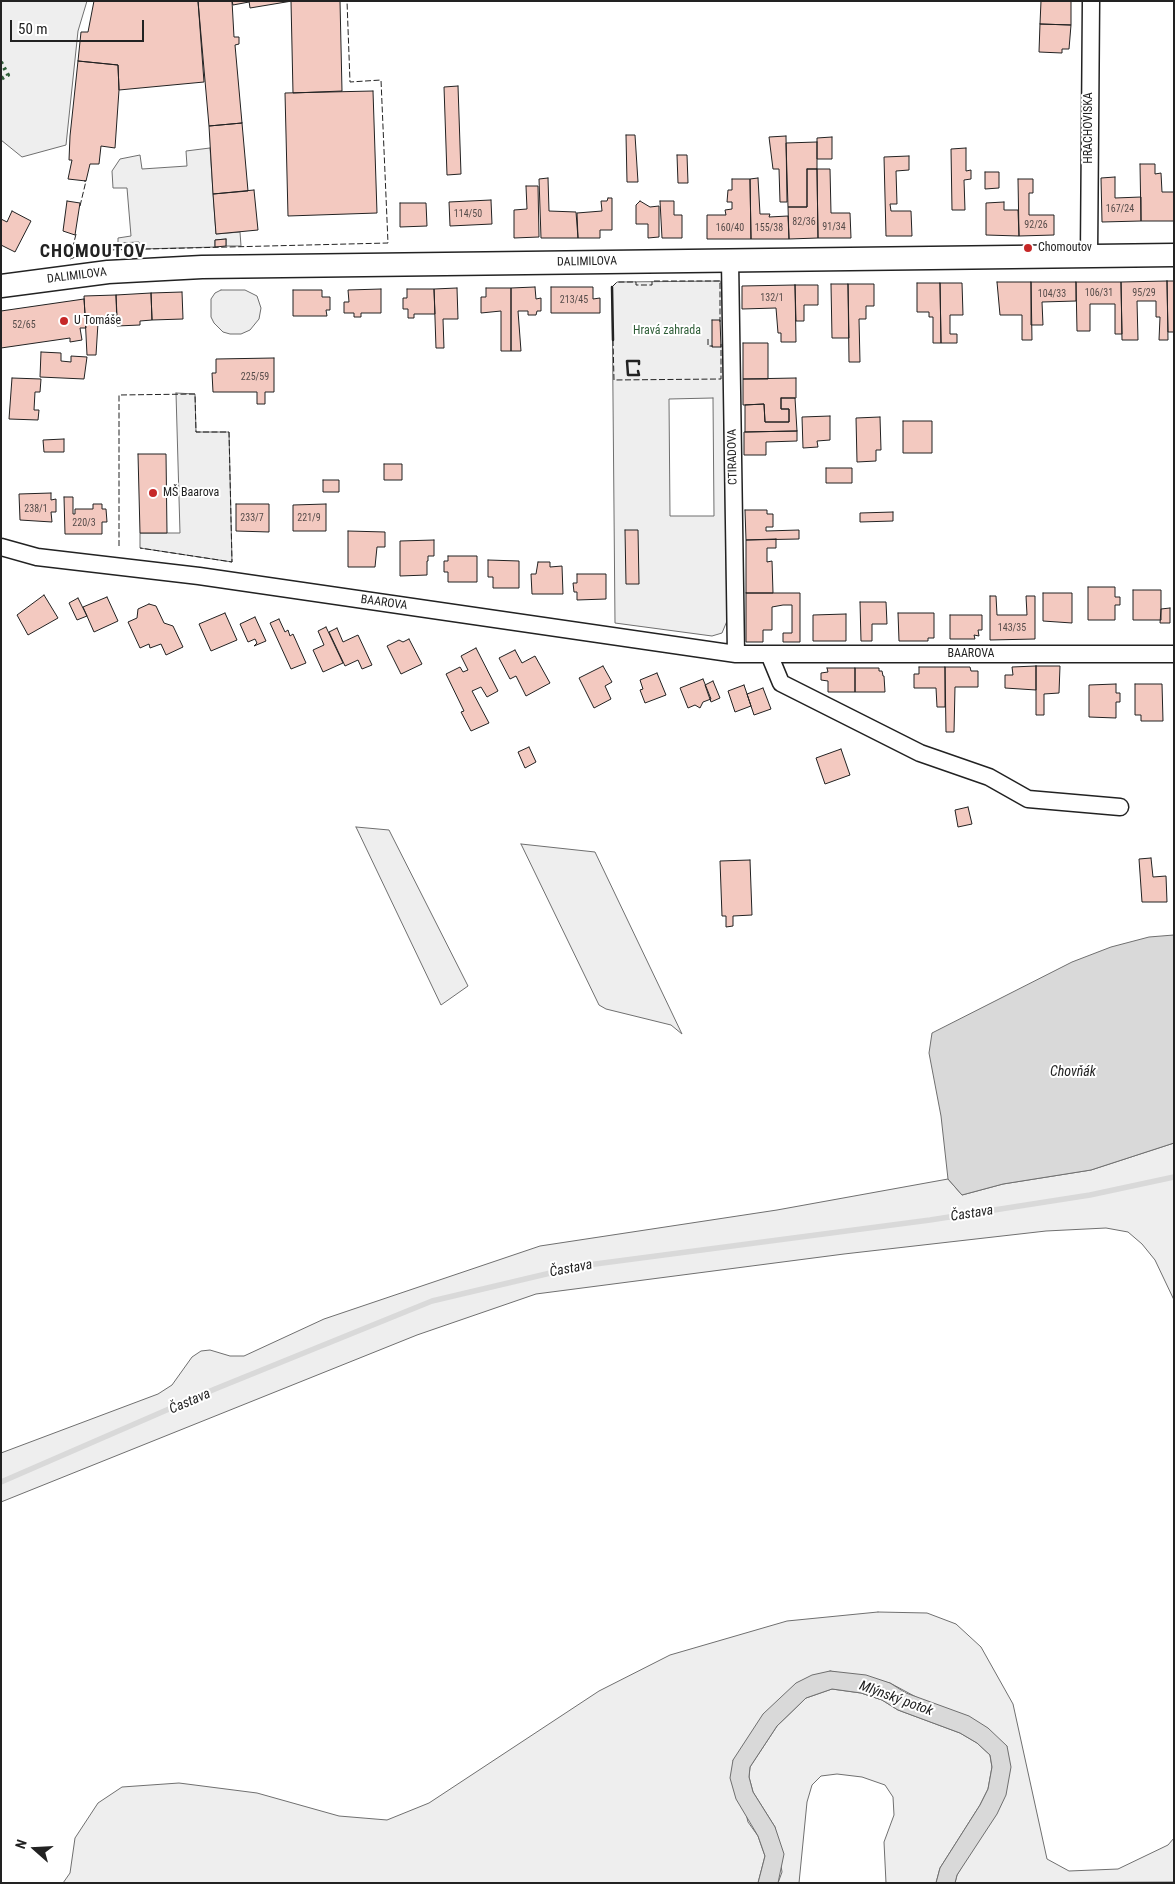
<!DOCTYPE html>
<html>
<head>
<meta charset="utf-8">
<style>
	body { margin:0 }
	#map { position:relative; width:1175px; height:1884px; overflow:hidden; background:#fff; font-family:"Roboto Condensed",sans-serif }
	canvas { display:block }
	.frame { position:absolute; inset:0; border:2px solid #222; pointer-events:none }
	.north { position:absolute; left:10px; top:1824px; width:50px; height:50px; -webkit-text-stroke:4px #fff; paint-order:stroke; rotate:289deg; font-size:14px; font-weight:700; line-height:20px; text-align:center; color:#222 }
	.north::after { content:''; display:block; margin:auto; width:18px; height:22px; background:#222; clip-path:polygon(50% 0,100% 100%,50% 72%,0 100%) }
	.scale { position:absolute; left:10px; top:20px; width:134px; height:22px; box-sizing:border-box; border:2px solid #222; border-top:0; padding-left:6px; font-size:15px; line-height:18px; white-space:nowrap; color:#222; -webkit-text-stroke:4px #fff; paint-order:stroke }
</style>
</head>
<body>
<div id="map">
<canvas width="1175" height="1884"></canvas>
<div class="frame"></div>
<div class="north">N</div>
<div class="scale">50 m</div>
</div>
<script>
const context = document.querySelector('canvas').getContext('2d');
context.lineJoin = 'round';
function fill(path, color) { context.fillStyle = color; context.fill(path, 'evenodd'); }
const toPath = rows => new Path2D(rows.map(r => 'M' + r).join(''));
function stroke(path, color, width, dash) { context.strokeStyle = color; context.lineWidth = width; context.lineCap = dash ? 'butt' : 'round'; context.setLineDash(dash || []); context.stroke(path); }
function drawText(font, color, halo, rows, align = 'center') {
  context.font = font + ' "Roboto Condensed",sans-serif'; context.lineWidth = 4; context.setLineDash([]); context.textBaseline = 'middle'; context.strokeStyle = halo; context.fillStyle = color; for (const [text, x, y, turn = 0] of rows) {
    context.save(); context.translate(x, y); context.rotate((+turn || 0) * Math.PI / 180); context.textAlign = isNaN(turn) ? turn : align; if (halo) context.strokeText(text, 0, 0); context.fillText(text, 0, 0); context.restore();
  }
}
const green = toPath([
	[1,1,87,1,78,31,66,145,22,157,1,140,1,1],
	[210,148,216,234,240,232,241,246,226,246,226,239,215,240,215,247,140,249,139,242,118,243,118,238,131,236,127,188,113,188,112,171,120,159,140,155,142,169,187,166,186,151,210,148],
	[720,281,722,285,727,621,722,633,712,636,615,623,612,287,617,282,720,281],
	[713,398,714,516,670,516,669,399,713,398],
	[221,290,245,290,257,296,261,308,259,319,250,330,241,334,230,334,223,332,214,323,211,317,211,299,215,293,221,290],
	[176,393,195,394,196,432,229,432,232,562,140,548,140,533,180,533,176,393],
	[356,827,389,830,468,986,441,1005,356,827],
	[521,844,595,852,682,1034,671,1025,606,1009,599,1005,521,844],
	[1174,1143,1174,1300,1155,1260,1142,1244,1128,1232,1106,1228,1046,1231,844,1254,536,1294,417,1335,1,1502,1,1453,158,1394,172,1385,192,1357,201,1351,210,1350,230,1356,244,1356,324,1319,540,1246,777,1210,948,1179,962,1195,1003,1184,1091,1170,1174,1143],
	[878,1612,927,1613,956,1624,981,1647,1013,1704,1047,1859,1069,1871,1118,1869,1168,1845,1174,1838,1174,1882,955,1883,957,1875,970,1853,1007,1746,890,1683,830,1671,733,1760,748,1822,758,1836,765,1856,758,1883,63,1883,70,1873,75,1838,98,1803,122,1787,179,1783,257,1793,339,1816,387,1820,429,1803,599,1691,670,1655,787,1621,878,1612],
	[832,1689,861,1693,882,1700,898,1710,960,1733,977,1743,990,1755,992,1767,988,1789,980,1805,940,1868,936,1883,886,1883,884,1842,894,1815,893,1797,885,1785,862,1777,837,1774,821,1776,812,1785,807,1802,799,1883,778,1883,782,1872,775,1827,753,1792,749,1777,750,1767,777,1726,806,1698,832,1689]
]);
const water = toPath([
	[1174,935,1174,1143,1091,1170,1003,1184,962,1195,948,1179,941,1116,929,1053,932,1033,1072,962,1111,947,1149,937,1174,935],
	[830,1671,866,1675,890,1683,906,1693,969,1716,988,1728,1007,1746,1011,1767,1006,1795,997,1814,957,1875,955,1883,936,1883,940,1868,980,1805,988,1789,992,1767,990,1755,977,1743,960,1733,898,1710,882,1700,861,1693,832,1689,806,1698,777,1726,750,1767,749,1777,753,1792,775,1827,784,1854,778,1883,758,1883,765,1856,758,1836,736,1799,730,1778,733,1760,763,1714,796,1683,812,1675,830,1671]
]);
const stream = toPath([
	[1,1482,215,1389,432,1301,580,1266,930,1220,1090,1195,1174,1177]
]);
const building = toPath([
	[94,1,198,1,204,82,119,90,118,65,78,61,81,32,88,32,94,1],
	[198,1,232,1,234,37,239,37,239,44,235,45,242,123,209,126,198,1],
	[232,1,249,1,249,2,233,5,232,1],
	[249,1,292,1,250,8,249,1],
	[291,1,340,1,342,91,293,93,291,1],
	[1041,1,1071,1,1071,25,1040,24,1041,1],
	[1040,24,1071,25,1069,49,1062,49,1062,53,1039,52,1040,24],
	[78,61,118,65,119,90,115,148,101,146,99,164,90,164,86,181,68,179,72,160,69,160,70,136,78,61],
	[458,86,461,174,447,175,444,87,458,86],
	[373,91,377,213,288,216,285,93,373,91],
	[242,123,248,191,213,194,209,126,242,123],
	[626,135,635,135,638,182,627,182,626,135],
	[786,136,787,202,780,202,779,169,773,169,769,137,786,136],
	[832,137,832,159,817,159,817,138,832,137],
	[817,142,817,169,807,169,807,207,788,207,786,143,817,142],
	[966,148,966,171,971,170,971,179,964,180,965,210,952,210,951,149,966,148],
	[677,155,687,155,688,183,678,183,677,155],
	[909,156,909,170,896,171,897,204,890,204,891,211,911,211,912,236,886,236,884,157,909,156],
	[1140,164,1155,164,1155,174,1161,173,1162,192,1174,192,1174,221,1141,221,1140,164],
	[807,169,817,169,818,238,789,239,788,207,807,207,807,169],
	[817,169,830,169,831,213,850,213,851,238,818,238,817,169],
	[985,172,999,172,999,188,985,189,985,172],
	[1115,177,1115,198,1141,197,1141,221,1102,222,1101,178,1115,177],
	[548,178,549,211,576,212,578,238,541,238,539,179,548,178],
	[758,178,760,214,770,214,769,217,788,216,789,239,751,239,750,179,758,178],
	[732,179,750,179,751,239,707,239,707,215,726,215,725,210,732,209,732,202,727,202,728,190,732,190,732,179],
	[1018,179,1033,179,1033,193,1029,193,1029,215,1054,215,1054,235,1019,236,1018,179],
	[526,186,538,186,539,237,514,238,514,210,527,209,526,186],
	[254,190,258,230,216,234,213,194,254,190],
	[608,198,612,198,612,230,600,230,600,238,578,238,577,213,602,211,601,201,607,201,608,198],
	[491,200,492,224,450,226,449,202,491,200],
	[67,201,80,203,75,235,63,231,67,201],
	[640,201,650,207,659,206,659,237,648,238,648,224,636,224,636,205,640,201],
	[660,201,674,201,674,215,682,215,682,238,662,238,660,201],
	[1004,202,1004,210,1018,210,1019,236,986,235,986,203,1004,202],
	[400,203,426,203,427,226,400,227,400,203],
	[12,211,31,221,15,252,1,245,1,219,7,222,12,211],
	[226,239,226,246,215,247,215,240,226,239],
	[1167,281,1174,281,1174,332,1168,332,1167,281],
	[1167,281,1168,340,1159,340,1160,317,1156,317,1156,301,1137,301,1138,340,1122,340,1121,282,1167,281],
	[997,282,1031,282,1032,340,1022,340,1022,315,1000,315,997,282],
	[1031,282,1076,282,1076,301,1042,302,1043,325,1031,325,1031,282],
	[1076,282,1121,282,1122,334,1115,334,1115,304,1090,304,1090,331,1077,331,1076,282],
	[917,283,940,283,941,343,933,343,933,317,929,317,929,312,917,312,917,283],
	[940,283,962,283,963,315,950,315,950,334,957,334,957,343,941,343,940,283],
	[831,284,848,284,849,338,832,338,831,284],
	[848,284,874,284,874,306,866,306,866,319,859,319,860,362,849,362,848,284],
	[795,285,818,285,818,305,804,305,804,321,796,321,795,285],
	[795,285,796,342,781,342,781,333,778,333,776,308,742,309,742,286,795,285],
	[535,287,536,299,541,298,541,311,537,311,536,315,528,315,528,311,518,311,521,351,511,351,511,288,535,287],
	[551,287,593,287,593,299,600,298,600,313,551,313,551,287],
	[457,288,458,319,443,319,444,348,436,348,434,289,457,288],
	[486,288,511,288,511,351,501,351,501,311,481,313,481,297,486,297,486,288],
	[381,289,381,313,361,313,361,317,354,317,354,313,344,313,344,302,349,302,348,290,381,289],
	[407,289,434,289,435,314,414,314,414,318,408,318,408,309,403,309,403,298,407,298,407,289],
	[293,290,322,290,322,297,330,297,330,310,326,310,327,316,293,316,293,290],
	[182,292,183,319,152,320,151,293,182,292],
	[151,293,152,320,140,321,140,325,117,326,116,295,151,293],
	[116,295,117,316,109,316,108,323,98,323,96,355,87,355,84,296,116,295],
	[84,299,86,328,80,328,82,340,70,342,70,338,1,348,1,311,84,299],
	[712,320,720,320,721,347,712,347,712,320],
	[743,343,768,343,768,379,743,379,743,343],
	[41,352,61,353,61,361,71,362,71,356,87,357,84,379,40,377,41,352],
	[274,358,274,392,265,392,265,404,257,404,257,392,213,392,212,373,216,373,216,359,274,358],
	[12,378,41,379,40,392,35,392,34,410,39,410,38,420,9,419,12,378],
	[796,378,796,398,781,398,781,409,789,409,789,422,765,422,764,404,743,405,743,379,796,378],
	[781,398,795,398,797,431,745,432,745,405,764,404,765,422,789,422,789,409,781,409,781,398],
	[830,416,830,440,817,441,818,447,803,448,802,417,830,416],
	[880,417,881,450,876,450,876,461,857,462,856,418,880,417],
	[903,421,932,421,932,453,903,453,903,421],
	[797,431,797,441,766,442,766,455,744,455,744,432,797,431],
	[64,439,64,452,44,452,43,440,64,439],
	[138,454,166,454,167,533,140,533,138,454],
	[384,464,402,464,402,480,384,480,384,464],
	[826,468,852,468,852,483,826,483,826,468],
	[323,480,339,480,339,492,323,492,323,480],
	[51,493,51,500,56,499,56,512,51,512,52,522,20,520,19,494,51,493],
	[64,497,73,497,73,514,75,514,75,509,93,509,93,504,102,504,102,509,106,509,107,522,102,522,102,534,65,534,64,497],
	[236,504,269,504,269,532,236,531,236,504],
	[326,504,326,531,293,531,293,505,326,504],
	[745,510,767,510,767,514,773,514,773,527,766,527,766,531,799,530,799,539,746,540,745,510],
	[893,512,893,521,860,522,860,513,893,512],
	[625,530,638,530,639,584,626,584,625,530],
	[348,531,385,532,385,547,377,547,375,567,348,567,348,531],
	[776,539,776,548,767,548,767,562,772,561,773,593,746,593,746,540,776,539],
	[434,540,434,556,428,556,428,561,427,561,427,575,400,576,400,541,434,540],
	[448,556,477,556,477,582,448,582,448,572,444,572,444,561,448,561,448,556],
	[488,560,519,561,519,588,493,588,493,577,488,577,488,560],
	[538,562,550,562,550,567,562,566,563,594,532,594,531,574,536,574,538,562],
	[577,574,606,574,606,599,577,600,577,592,574,592,573,583,577,583,577,574],
	[1088,587,1115,587,1115,597,1120,597,1120,605,1115,605,1115,620,1088,620,1088,587],
	[1133,590,1161,590,1161,620,1133,620,1133,590],
	[746,593,800,593,800,642,783,642,783,633,792,633,792,605,783,605,772,607,772,630,763,630,763,642,746,642,746,593],
	[1043,593,1072,593,1072,623,1043,621,1043,593],
	[44,595,58,618,28,635,17,615,44,595],
	[990,596,996,596,997,615,1027,615,1026,596,1035,596,1035,639,990,640,990,596],
	[107,597,118,621,94,632,83,607,107,597],
	[78,598,87,616,77,620,69,603,78,598],
	[860,602,886,602,887,624,872,624,872,641,861,641,860,602],
	[149,604,156,606,164,623,173,626,183,647,166,655,161,644,150,648,149,644,140,648,128,622,137,618,138,609,149,604],
	[1170,608,1170,623,1160,623,1161,609,1170,608],
	[225,613,237,640,211,651,199,624,225,613],
	[898,613,934,613,934,638,928,638,928,641,899,641,898,613],
	[846,614,846,641,813,641,813,615,846,614],
	[950,615,982,615,982,630,978,630,979,636,974,635,975,639,950,639,950,615],
	[255,617,266,641,254,646,257,643,255,639,248,642,240,624,255,617],
	[279,619,285,632,288,630,290,636,293,634,306,663,291,669,270,623,279,619],
	[326,627,343,663,323,672,313,650,324,645,318,631,326,627],
	[337,628,343,642,358,635,372,665,362,669,358,660,345,666,329,632,337,628],
	[409,639,422,664,401,674,387,646,399,640,403,642,409,639],
	[476,648,498,691,487,697,481,687,472,691,489,723,471,731,461,712,464,711,446,674,460,667,463,672,468,670,461,656,476,648],
	[515,650,522,663,535,656,550,683,526,696,516,676,510,679,499,658,515,650],
	[603,666,612,682,605,686,611,699,594,708,579,678,603,666],
	[1036,666,1060,666,1059,693,1044,694,1044,715,1036,715,1036,666],
	[1036,666,1036,690,1005,688,1005,675,1013,675,1012,667,1036,666],
	[919,667,945,667,945,707,937,707,936,688,914,688,914,674,919,674,919,667],
	[945,667,970,667,971,671,978,671,978,687,955,687,954,732,946,732,945,667],
	[827,668,855,668,855,692,828,692,828,681,821,680,821,673,828,672,827,668],
	[855,668,879,668,879,671,882,671,883,676,884,676,885,692,855,692,855,668],
	[657,673,666,695,645,703,640,690,643,689,640,680,657,673],
	[703,679,711,699,703,702,700,708,695,705,688,708,680,688,703,679],
	[713,681,720,698,711,702,705,685,713,681],
	[1116,684,1116,693,1120,693,1120,702,1116,702,1116,718,1089,717,1089,685,1116,684],
	[1135,684,1162,684,1163,721,1141,721,1141,715,1135,715,1135,684],
	[744,685,751,706,735,712,728,691,744,685],
	[763,688,771,709,754,715,747,694,763,688],
	[529,747,536,762,525,768,518,752,529,747],
	[841,749,850,775,825,784,816,758,841,749],
	[968,807,972,824,958,827,955,810,968,807],
	[1151,858,1153,877,1166,876,1167,902,1142,902,1139,859,1151,858],
	[750,860,752,915,733,916,733,926,726,927,726,916,722,916,720,861,750,860]
]);
const street = toPath([
	[1089,256,1091,1],
	[730,260,736,654],
	[1,547,37,557,199,576,736,654,1174,654],
	[769,654,781,683,920,753,989,777,1028,799,1120,807]
]);
const secondary = toPath([
	[1,286,108,272,202,267,1174,255]
]);
const hedge = toPath([
	[1,62,8,75,1,79]
]);
const fence = toPath([
	[80,206,86,181,84,181],
	[76,234,70,259,95,250,108,250,388,243,381,80,350,82,347,1],
	[612,287,617,282,636,282,636,285,652,285,652,281,720,281,720,322],
	[708,339,708,346,713,346],
	[613,340,614,380,721,379,721,344],
	[119,546,119,395,195,394,196,432,229,432,232,562,140,548]
]);
const wall = toPath([
	[612,287,613,340],
	[638,371,639,375,628,375,627,361,639,361,639,364]
]);
const markers = [
	[1028,248,5,"#c62828"],
	[64,321,5,"#c62828"],
	[153,493,5,"#c62828"]
];
const numberNames = [
	["167/24",1120,209],
	["114/50",468,214],
	["82/36",804,222],
	["92/26",1036,225],
	["91/34",834,227],
	["160/40",730,228],
	["155/38",769,228],
	["106/31",1099,293],
	["95/29",1144,293],
	["104/33",1052,294],
	["132/1",772,298],
	["213/45",574,300],
	["52/65",24,325],
	["225/59",255,377],
	["238/1",36,509],
	["233/7",252,518],
	["221/9",309,518],
	["220/3",84,523],
	["143/35",1012,628]
];
const streetNames = [
	["HRACHOVISKA",1089,128,-90],
	["DALIMILOVA",587,262,-1],
	["DALIMILOVA",77,276,-7],
	["CTIRADOVA",733,457,-91],
	["BAAROVA",384,603,8],
	["BAAROVA",971,654]
];
const poiNames = [
	["Chomoutov",1038,248],
	["U Tomáše",74,321],
	["MŠ Baarova",163,493]
];
const parkNames = [
	["Hravá zahrada",667,331]
];
const waterNames = [
	["Chovňák",1073,1072],
	["Častava",972,1214,-9],
	["Častava",571,1269,-11],
	["Častava",190,1402,-23],
	["Mlýnský potok",896,1699,20]
];
const districtNames = [
	["CHOMOUTOV",93,252]
];
fill(green, '#eee');
stroke(green, '#6f6f6f', 1);
fill(water, '#d9d9d9');
stroke(water, '#6f6f6f', 1);
stroke(stream, '#d9d9d9', 5.5);
fill(building, '#f3c9c0');
stroke(building, '#222', 1);
stroke(street, '#222', 19);
stroke(secondary, '#222', 25);
stroke(street, '#fff', 16);
stroke(secondary, '#fff', 22);
stroke(hedge, '#2f5e38', 4, [2.5, 4]);
stroke(fence, '#222', 1, [6, 2.5]);
stroke(wall, '#222', 2.5);
for (const [x, y, r, color] of markers) { const dot = new Path2D(); dot.arc(x, y, r, 0, 2 * Math.PI); context.fillStyle = color; context.fill(dot); stroke(dot, '#fff', 2); }
drawText('10px', '#564c4a', null, numberNames);
drawText('12px', '#222', '#fff', streetNames);
drawText('12px', '#222', '#fff', poiNames, 'left');
drawText('12px', '#2f5e38', '#fff', parkNames);
drawText('italic 14px', '#222', '#fff', waterNames);
context.letterSpacing = '1px';
drawText('bold 18px', '#222', '#fff', districtNames);
context.letterSpacing = '0px';
</script>
</body>
</html>
